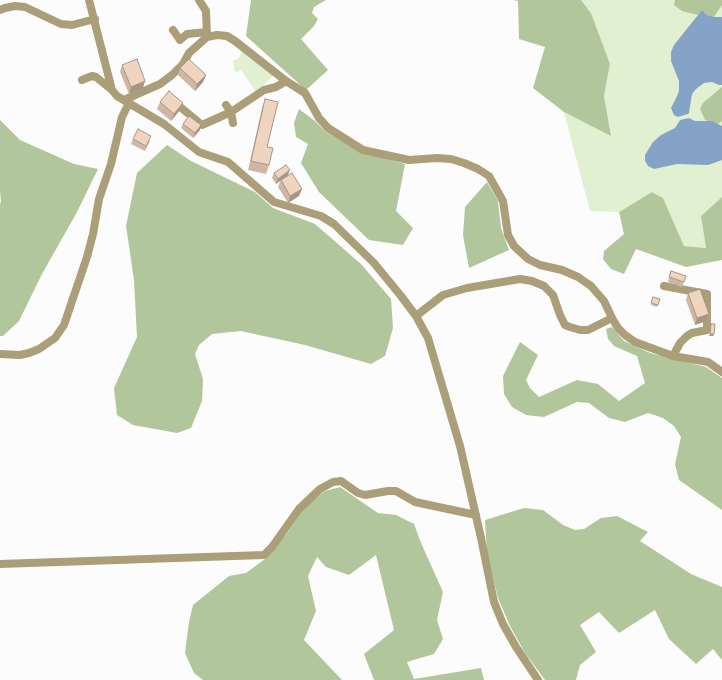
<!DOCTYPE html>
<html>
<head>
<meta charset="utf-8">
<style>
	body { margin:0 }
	canvas { display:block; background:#fcfcfc }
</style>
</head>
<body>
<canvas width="722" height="680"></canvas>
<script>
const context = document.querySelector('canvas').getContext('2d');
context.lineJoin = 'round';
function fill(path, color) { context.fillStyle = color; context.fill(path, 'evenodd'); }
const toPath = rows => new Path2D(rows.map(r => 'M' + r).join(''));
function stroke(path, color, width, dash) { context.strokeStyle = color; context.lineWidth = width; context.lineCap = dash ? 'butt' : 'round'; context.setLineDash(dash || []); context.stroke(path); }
const green = toPath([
	[581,0,722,0,722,197,701,216,706,248,684,246,663,198,652,192,619,212,590,211,564,112,611,135,604,96,610,64,591,13],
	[242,50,273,76,256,92,241,70,235,73,233,61,239,58]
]);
const forest = toPath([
	[251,0,326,0,314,7,312,13,318,19,314,26,301,39,328,70,306,90,246,36],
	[513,0,581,0,591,13,610,64,604,96,611,136,564,112,533,88,545,47,519,39,518,1],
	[675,0,722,0,722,5,714,17,707,15,702,10,698,15,682,11,674,5],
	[722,87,722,121,718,124,705,120,700,109,703,103],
	[299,109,315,121,326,132,361,152,405,164,396,211,413,228,403,245,369,240,319,192,301,163,308,144,296,137,294,123],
	[0,120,20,140,74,164,98,169,77,212,42,274,19,321,3,336,0,336,0,204,1,202,0,190],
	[167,145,191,161,255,192,273,208,315,224,361,264,391,299,393,328,385,356,371,364,305,345,241,331,212,334,199,345,195,354,203,379,202,401,191,428,177,433,133,425,117,415,114,388,137,337,134,280,126,226,137,173],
	[487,182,498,201,501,228,509,250,469,268,463,235,465,207],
	[652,192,663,198,684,246,706,248,701,216,722,197,722,260,686,267,636,249,624,274,611,269,603,259,604,251,624,234,619,212],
	[612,327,624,341,650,353,706,367,722,378,722,510,679,480,675,464,681,437,674,426,663,418,648,413,625,422,609,418,589,403,577,402,544,417,526,415,512,407,504,394,503,376,520,342,538,355,526,380,530,388,539,397,577,380,598,384,619,401,645,383,637,356,614,346,608,339,606,329],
	[340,487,378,513,396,515,414,524,421,543,443,592,437,620,443,639,434,654,407,662,414,679,481,668,484,680,374,680,364,654,394,630,376,555,349,575,326,567,317,557,308,576,316,611,304,640,342,680,203,680,194,673,185,653,189,622,193,605,229,576,246,573,265,559,288,532,304,507,325,491],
	[524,508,543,510,563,525,575,530,584,529,601,518,617,516,648,532,640,541,691,574,722,587,722,660,713,649,696,664,669,639,655,610,619,633,599,612,580,625,596,652,580,665,576,680,545,680,525,653,510,626,498,598,487,553,485,520]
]);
const water = toPath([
	[702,10,707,15,714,17,722,17,722,85,719,85,712,82,704,83,696,89,692,94,689,113,688,114,678,117,674,115,671,108,678,94,679,90,679,81,671,61,671,52,674,45],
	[689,118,695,121,712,121,722,126,722,160,708,165,677,164,654,169,648,166,645,161,645,155,653,142,661,135,675,128,680,120]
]);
const minor = toPath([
	[89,0,112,90,117,96,164,124,199,152,228,162,274,202,321,216,334,224,374,263,401,296,416,316,428,338,460,446,481,538,494,602,503,624,516,647,538,680],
	[199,0,206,11,207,36],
	[0,10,5,8,15,6,25,7,61,24,72,25,95,19],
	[173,30,180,40,187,34,207,32],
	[82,80,92,76,96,77,112,90],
	[124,100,160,84,172,75,183,64,189,53,207,37,217,35,227,36,235,41,286,81,305,93,319,118,328,128,363,150,409,160,437,158,451,159,464,163,478,169,489,176,503,201,508,235,514,246,528,259,540,265,562,270,578,277,591,286,604,301,612,318,618,328,625,335,635,342,673,356,708,362,722,372],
	[173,101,202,125,231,112,264,90,276,87,286,81],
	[226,105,231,112,233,123],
	[664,286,707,294,707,330,692,333,687,336,680,343,673,356],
	[416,316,443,295,467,288,520,279,532,281,544,286,553,295,560,315,565,325,570,327,580,330,588,330,612,318],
	[0,354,20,355,29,353,39,349,55,338,64,325,87,257,93,234,99,199,111,164,122,117,129,103],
	[0,564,264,555,272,547,299,509,320,489,333,482,341,481,358,493,365,495,388,491,396,491,415,502,476,515]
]);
const wall = toPath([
	[122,65,143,88,129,94,120,72],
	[180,68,206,75,203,82,195,91,178,75],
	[265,99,267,147,269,165,266,174,248,170,262,108],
	[160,102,183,103,180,110,171,121,157,109],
	[183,124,200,130,193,138,181,128],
	[133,139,150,141,145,151,131,144],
	[274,173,288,175,299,196,288,203,278,187,281,180,276,184,272,178],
	[671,271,686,276,682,287,668,282],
	[688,293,709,314,706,321,695,325,686,300],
	[653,297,660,299,657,307,651,305]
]);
const shadedWall = toPath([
	[206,75,203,82,195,91,197,84],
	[145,81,143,88,129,94,131,87],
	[183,103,180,110,171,121,174,114],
	[201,125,200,130,193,138,195,133],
	[290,170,288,175,276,184,278,179],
	[302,189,299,196,288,203,290,196],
	[709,314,706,321,695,325,697,318],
	[710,334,714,334,713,336,709,336]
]);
const building = toPath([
	[137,59,145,81,131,87,122,65,137,59],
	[189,59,206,75,197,84,180,68,189,59],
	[169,91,183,103,174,114,160,102,169,91],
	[265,99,278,102,267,147,273,148,269,165,251,161,265,99],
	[189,116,201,125,195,133,183,124,189,116],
	[138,129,151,136,146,146,133,139,138,129],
	[286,165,290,170,278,179,274,173,286,165],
	[292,173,302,189,290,196,281,180,292,173],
	[671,271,686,276,684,282,669,277,671,271],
	[700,289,709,314,697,318,688,293,700,289],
	[653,297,660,299,658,305,651,303,653,297],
	[711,324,715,324,714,334,710,334,711,324]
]);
fill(green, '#e1f0d1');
fill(forest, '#b2c69c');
fill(water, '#85a3c6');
stroke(minor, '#ab9f79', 8);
fill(wall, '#ceb7a4');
fill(shadedWall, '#a79586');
fill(building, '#efd5bf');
stroke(building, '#a79586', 1);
</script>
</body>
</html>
